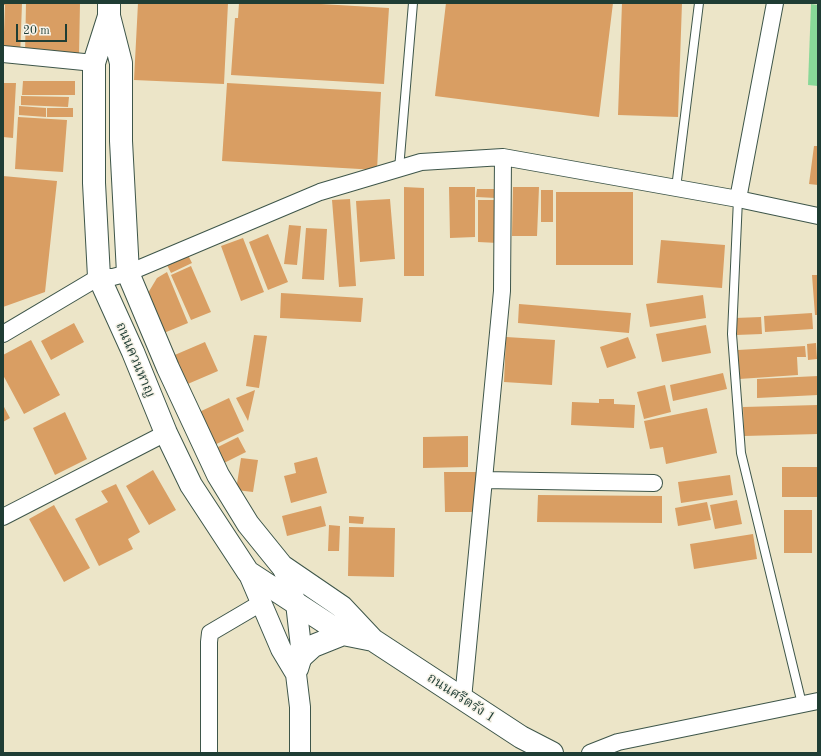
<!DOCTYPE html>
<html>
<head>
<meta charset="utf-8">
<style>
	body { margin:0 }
	#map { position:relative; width:821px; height:756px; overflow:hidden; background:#ece5c8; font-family:"Old Standard TT",serif }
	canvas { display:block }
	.frame { position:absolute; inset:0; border:4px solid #1f3d34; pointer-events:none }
	.scale { position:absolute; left:16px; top:24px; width:51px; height:18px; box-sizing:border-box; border:2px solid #1f3d34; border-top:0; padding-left:5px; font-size:12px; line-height:14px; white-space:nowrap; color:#1f3d34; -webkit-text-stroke:3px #f7f3e8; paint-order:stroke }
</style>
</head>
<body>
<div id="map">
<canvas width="821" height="756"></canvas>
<div class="frame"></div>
<div class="scale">20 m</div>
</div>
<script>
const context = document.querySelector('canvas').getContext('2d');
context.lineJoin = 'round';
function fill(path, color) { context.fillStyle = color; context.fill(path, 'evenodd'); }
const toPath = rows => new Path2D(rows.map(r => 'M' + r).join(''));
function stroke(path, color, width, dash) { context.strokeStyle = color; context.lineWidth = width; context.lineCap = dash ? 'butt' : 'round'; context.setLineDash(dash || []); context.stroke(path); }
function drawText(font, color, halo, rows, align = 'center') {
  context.font = font + ' "Old Standard TT","Noto Serif Thai",serif'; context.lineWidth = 3; context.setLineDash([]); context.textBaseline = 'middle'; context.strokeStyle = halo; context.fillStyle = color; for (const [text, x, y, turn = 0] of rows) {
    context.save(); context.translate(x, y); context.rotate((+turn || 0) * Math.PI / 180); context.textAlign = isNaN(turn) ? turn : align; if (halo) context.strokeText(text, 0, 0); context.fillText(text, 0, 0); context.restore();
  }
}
const green = toPath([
	[811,4,818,5,818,86,808,85]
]);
const building = toPath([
	[3,3,22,3,20,59,3,59,5,5,3,5],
	[26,3,80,3,79,56,25,55],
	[138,3,228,3,224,84,134,80],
	[239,3,304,3,389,8,384,84,231,75,235,18,238,18],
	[446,3,613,3,599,117,435,96],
	[622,3,682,3,678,117,618,115],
	[23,81,75,81,75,95,22,95],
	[3,83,16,83,13,138,3,137],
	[227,83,381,92,377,170,222,161],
	[21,96,69,97,68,107,21,105],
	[19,106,46,108,46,117,19,115],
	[47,108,73,108,73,117,47,117],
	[18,117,67,120,63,172,15,169],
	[814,146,818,146,818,185,809,184],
	[3,176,57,181,45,292,3,307],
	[404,187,424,188,424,276,404,276],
	[449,187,475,187,475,237,450,238],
	[513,187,539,187,537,236,512,236],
	[477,189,496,189,496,198,476,197],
	[541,190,553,190,553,222,541,222],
	[556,192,633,192,633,265,556,265],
	[350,199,356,286,339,287,332,200],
	[390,199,395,259,360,262,356,201],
	[478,200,499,200,498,243,478,242],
	[289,225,301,226,297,265,284,264],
	[306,228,327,229,324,280,302,279],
	[268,234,288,282,268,290,249,242],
	[243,238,264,292,241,301,221,246],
	[661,240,725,245,722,288,657,283],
	[187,253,192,263,171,273,166,263],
	[191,266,211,312,191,320,171,275],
	[167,272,188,323,159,335,148,293,157,278],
	[812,275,818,275,818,315,815,315],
	[281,293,363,298,361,322,280,318],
	[703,295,706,318,650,327,646,304],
	[519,304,631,313,629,333,518,323],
	[812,313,813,329,765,332,764,316],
	[761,317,762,334,736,335,735,318],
	[74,323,84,342,51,360,41,341],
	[706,325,711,353,662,362,656,334],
	[254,335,267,336,259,388,246,386],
	[506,337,555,340,552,385,504,382],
	[628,337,636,358,607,368,600,347],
	[31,340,60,395,24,414,3,375,3,355],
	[205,342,218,371,183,386,170,357],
	[816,343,817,359,808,360,807,344],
	[805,346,806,357,797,357,798,375,739,379,738,350],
	[723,373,727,389,673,401,670,385],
	[818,376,818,395,757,398,757,379],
	[665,385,671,412,644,419,637,392],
	[255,390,248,421,236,398],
	[229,398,244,431,210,447,195,414],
	[599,399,614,399,614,404,635,405,634,428,571,425,572,402,599,403],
	[3,405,10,418,3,422],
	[818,405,818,434,744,436,743,407],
	[707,408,717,453,666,464,663,447,650,449,644,421],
	[65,412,87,459,55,475,33,428],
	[468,436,468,467,423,468,423,437],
	[238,437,246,452,222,464,214,449],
	[317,457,327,493,291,503,284,476,296,473,294,463],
	[241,458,258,460,253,492,236,490],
	[782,467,818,467,818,497,782,497],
	[153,470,176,510,149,525,126,486],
	[444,472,479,472,480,512,445,512],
	[730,475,733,495,681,503,678,482],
	[116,484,140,532,128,539,133,549,99,566,75,519,108,502,101,491],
	[538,495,662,496,662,523,537,522],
	[737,500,742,524,715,529,710,505],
	[707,502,711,520,678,526,675,508],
	[54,505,90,568,64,582,29,519],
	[321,506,326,526,287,536,282,516],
	[784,510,812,510,812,553,784,553],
	[349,516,364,517,363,524,349,523],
	[329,525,340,526,339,551,328,551],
	[349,527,395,528,394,577,348,576],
	[753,534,757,559,694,569,690,544]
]);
const service = toPath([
	[399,169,413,3],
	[676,188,699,3],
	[738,199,732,334,741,453,802,704]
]);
const minor = toPath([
	[3,54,94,63],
	[738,199,775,3],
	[3,334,99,277,113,277,128,273,320,192,421,162,503,157,738,199,818,216],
	[484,480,654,483],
	[3,517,166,433],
	[463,699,502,291,503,157],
	[209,753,209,642,210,633,261,603],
	[590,753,618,742,818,701]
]);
const tertiary = toPath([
	[282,566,296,603,302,656,298,669],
	[248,572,281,649,296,674,300,707,300,753]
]);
const secondary = toPath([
	[109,3,109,16,121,63,121,141,128,273,168,368,218,475,248,524,282,566,342,607,373,640,521,737,552,753],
	[109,16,94,63,94,183,99,277,133,352,166,433,191,485,248,572,343,634,373,640],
	[302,656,313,646,343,634]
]);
const streetNames = [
	["ถนนควนหาญ",135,360,67],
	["ถนนศรีตรัง 1",461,698,33]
];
fill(green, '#88d898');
fill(building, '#d99e63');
stroke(service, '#3e564a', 10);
stroke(minor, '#3e564a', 18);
stroke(tertiary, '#3e564a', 22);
stroke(secondary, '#3e564a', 24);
stroke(service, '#fff', 8);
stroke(minor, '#fff', 16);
stroke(tertiary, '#fff', 20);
stroke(secondary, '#fff', 22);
drawText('14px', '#1f3d34', '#f7f3e8', streetNames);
</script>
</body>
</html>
